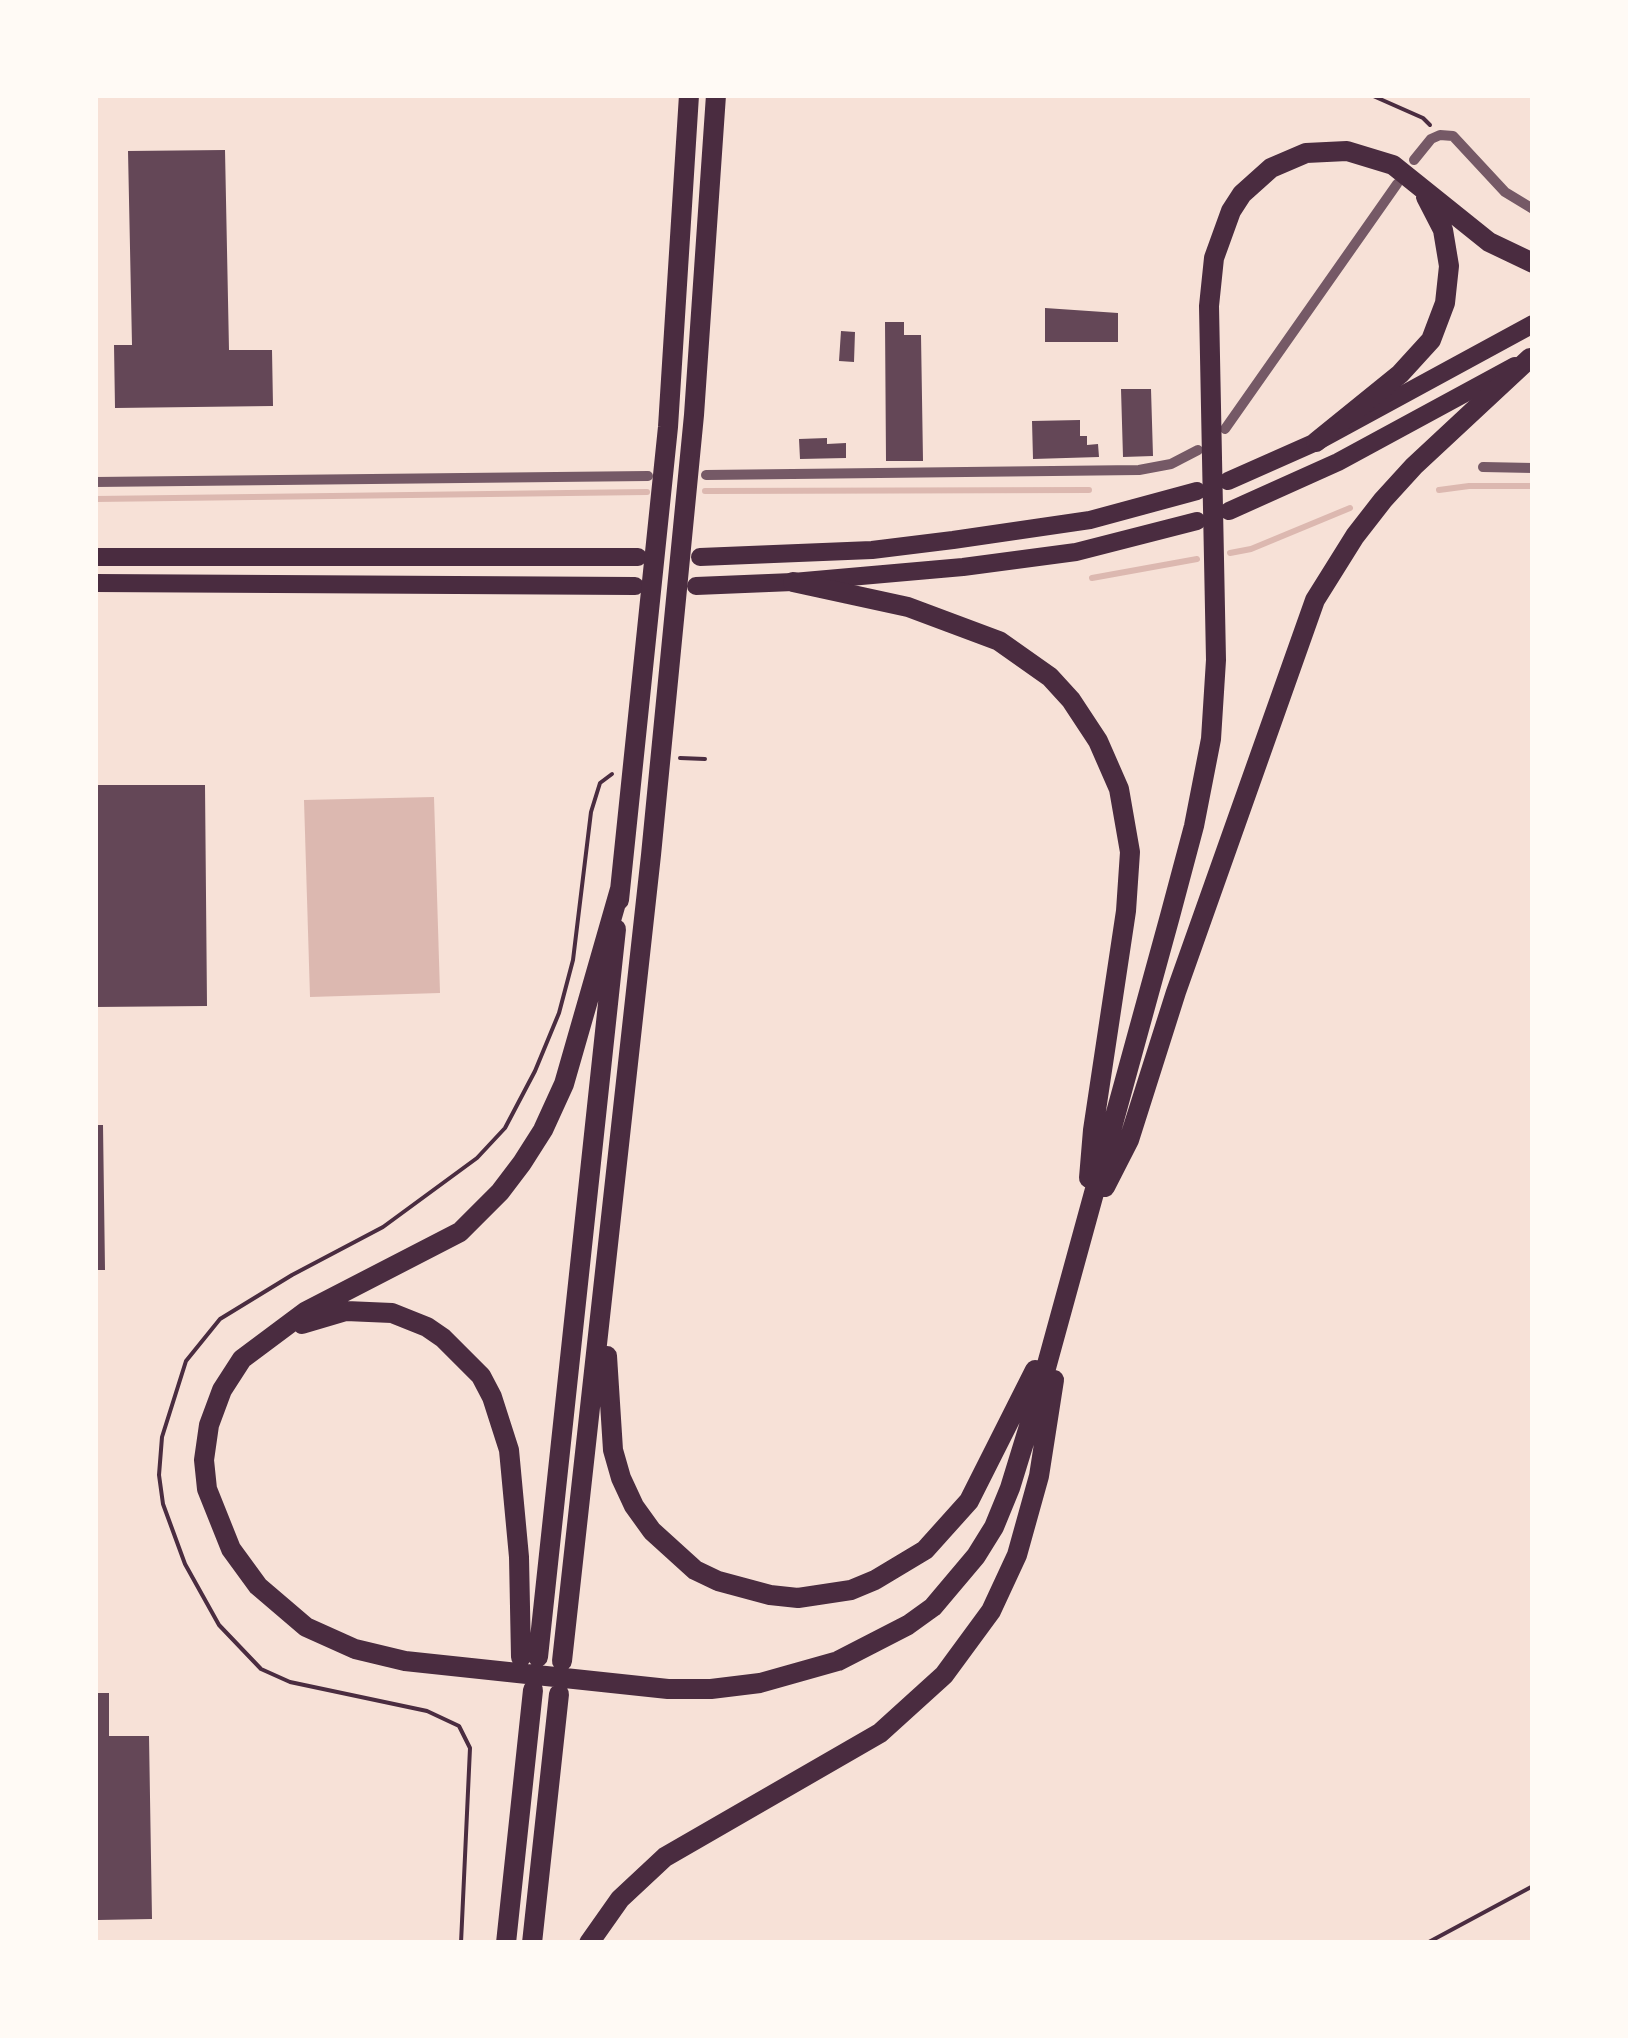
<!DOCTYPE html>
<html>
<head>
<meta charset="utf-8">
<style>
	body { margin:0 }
	#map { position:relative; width:1628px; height:2038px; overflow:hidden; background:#f7e1d7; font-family:"Archivo Narrow",sans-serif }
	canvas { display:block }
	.frame { position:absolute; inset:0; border:98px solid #fffaf5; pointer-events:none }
</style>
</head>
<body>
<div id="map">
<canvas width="1628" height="2038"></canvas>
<div class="frame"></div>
</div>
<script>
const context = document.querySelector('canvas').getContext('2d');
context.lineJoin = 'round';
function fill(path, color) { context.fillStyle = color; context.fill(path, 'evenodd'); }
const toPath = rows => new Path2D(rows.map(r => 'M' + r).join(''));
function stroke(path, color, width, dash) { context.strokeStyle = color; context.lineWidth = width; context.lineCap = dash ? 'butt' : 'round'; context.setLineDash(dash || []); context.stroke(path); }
const water = toPath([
	[434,797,440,993,310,997,304,800]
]);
const stream = toPath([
	[1439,490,1469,486,1533,486],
	[705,491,1089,490],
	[95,499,647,492],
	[1230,553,1251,549,1350,508],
	[1092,578,1197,559]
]);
const building = toPath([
	[225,150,229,350,272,350,273,406,115,408,114,345,132,345,128,151],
	[1045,308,1118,313,1118,342,1045,342],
	[885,322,904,322,904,335,921,335,923,461,886,461],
	[841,331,855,332,854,362,839,361],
	[1121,389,1151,389,1153,456,1123,457],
	[1080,420,1080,436,1087,436,1087,445,1098,444,1099,457,1033,459,1032,421],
	[827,438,827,444,846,443,846,458,800,459,799,439],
	[95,785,205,785,207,1006,95,1007],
	[95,1125,103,1125,105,1270,95,1270],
	[95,1693,109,1693,109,1736,149,1736,152,1919,98,1920]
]);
const path = toPath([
	[1371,95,1423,118,1430,125],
	[680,758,705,759],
	[461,1943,470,1748,459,1726,427,1711,290,1682,261,1669,219,1625,185,1564,163,1504,159,1475,162,1437,186,1361,220,1319,292,1275,383,1227,477,1158,505,1128,535,1071,559,1013,573,960,591,812,600,783,612,774],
	[1427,1943,1533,1886]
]);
const minor = toPath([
	[1414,160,1431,139,1440,135,1453,136,1505,192,1533,209],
	[1225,429,1397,184],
	[1483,467,1533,468],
	[706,475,1139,470,1171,464,1198,450],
	[95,482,648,476]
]);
const primary = toPath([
	[1228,481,1316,442,1533,324],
	[1229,511,1338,462,1515,366],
	[95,557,638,557],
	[700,557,872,550,953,540,1090,520,1197,491],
	[95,583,635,586],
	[696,586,793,582,963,567,1076,552,1197,521]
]);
const trunk = toPath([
	[1316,442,1400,374,1431,340,1445,303,1449,266,1443,230,1426,197],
	[793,582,908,607,999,641,1050,677,1071,700,1098,741,1119,789,1130,852,1126,911,1093,1130,1089,1178],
	[620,889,564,1084,543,1130,522,1163,500,1192,460,1232,305,1312,242,1359,222,1390,209,1425,204,1460,207,1489,231,1549,258,1586,306,1627,355,1649,405,1661,668,1689,711,1689,760,1683,838,1661,908,1625,933,1607,976,1556,994,1527,1010,1488,1038,1397,1170,916,1194,826,1211,739,1216,660,1209,306,1214,258,1231,211,1242,194,1271,168,1306,153,1347,151,1393,165,1489,242,1533,263],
	[619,900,668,427,689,95],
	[1105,1187,1129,1140,1176,992,1315,600,1355,536,1383,500,1414,466,1530,358],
	[302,1324,346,1311,392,1313,427,1327,443,1338,481,1376,492,1397,509,1450,519,1557,521,1657],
	[607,1356,613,1450,621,1478,634,1506,652,1531,695,1570,718,1581,770,1595,798,1598,851,1590,875,1580,925,1550,969,1501,1035,1370],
	[538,1657,616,929],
	[562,1661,651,855,694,415,716,95],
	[506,1943,533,1690],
	[532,1943,559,1694],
	[589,1943,620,1899,665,1857,880,1733,944,1675,991,1611,1017,1555,1039,1476,1054,1380]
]);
fill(water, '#dcb8b0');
stroke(stream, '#dcb8b0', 6);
fill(building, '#644757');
stroke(path, '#4a2c40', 4);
stroke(minor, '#755966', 10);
stroke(primary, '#4a2c40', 18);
stroke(trunk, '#4a2c40', 20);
</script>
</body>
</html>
